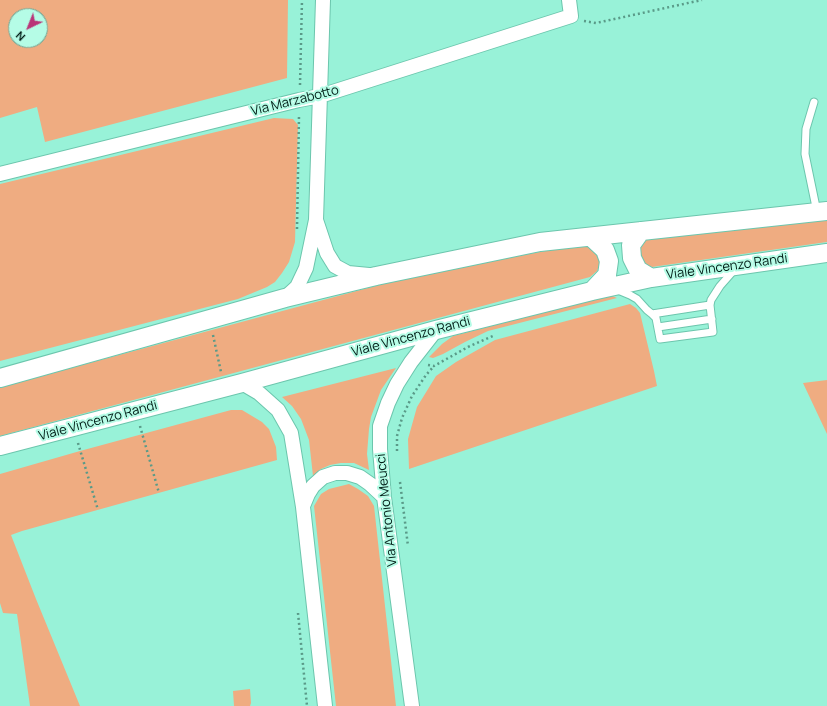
<!DOCTYPE html>
<html>
<head>
<meta charset="utf-8">
<style>
	body { margin:0 }
	#map { position:relative; width:827px; height:706px; overflow:hidden; background:#98f2d8; font-family:Manrope,sans-serif }
	canvas { display:block }
	.north { position:absolute; left:8px; top:8px; width:40px; height:40px; box-sizing:border-box; background:#b5fce6; border:1px solid #6da393; border-radius:50%; rotate:223deg; font-size:11px; font-weight:700; line-height:16px; text-align:center; color:#011d16 }
	.north::after { content:''; display:block; margin:auto; width:14px; height:18px; background:#b93478; clip-path:polygon(50% 0,100% 100%,50% 72%,0 100%) }
</style>
</head>
<body>
<div id="map">
<canvas width="827" height="706"></canvas>
<div class="north">N</div>
</div>
<script>
const context = document.querySelector('canvas').getContext('2d');
context.lineJoin = 'round';
function fill(path, color) { context.fillStyle = color; context.fill(path, 'evenodd'); }
const toPath = rows => new Path2D(rows.map(r => 'M' + r).join(''));
function stroke(path, color, width, dash) { context.strokeStyle = color; context.lineWidth = width; context.lineCap = dash ? 'butt' : 'round'; context.setLineDash(dash || []); context.stroke(path); }
function drawText(font, color, halo, rows, align = 'center') {
  context.font = font + ' Manrope,sans-serif'; context.lineWidth = 4; context.setLineDash([]); context.textBaseline = 'middle'; context.strokeStyle = halo; context.fillStyle = color; for (const [text, x, y, turn = 0] of rows) {
    context.save(); context.translate(x, y); context.rotate((+turn || 0) * Math.PI / 180); context.textAlign = isNaN(turn) ? turn : align; if (halo) context.strokeText(text, 0, 0); context.fillText(text, 0, 0); context.restore();
  }
}
const green = toPath([
	[0,0,288,0,287,78,45,142,37,107,0,118],
	[16,16,40,16,40,40,16,40],
	[274,118,293,119,298,125,295,242,289,262,282,273,275,282,267,287,238,299,0,361,0,184],
	[827,219,827,242,652,267,643,264,638,256,640,242,647,238],
	[583,244,591,247,598,253,600,263,597,271,590,277,0,436,0,387,416,275],
	[610,295,617,298,488,331,465,342,443,354,433,358,429,357,442,344,453,336],
	[630,304,636,308,640,313,654,371,657,386,409,469,408,439,417,407,436,376,456,362,495,340],
	[396,368,381,390,371,417,369,429,367,454,369,470,354,463,341,463,330,465,321,469,313,476,309,440,301,419,292,406,282,397],
	[827,380,827,434,803,383],
	[231,410,242,410,262,422,269,429,276,447,277,460,22,531,11,535,36,599,80,706,30,706,17,614,3,613,0,603,0,474,80,451],
	[349,484,358,489,368,496,374,506,396,706,336,706,314,506,321,494,329,489],
	[250,689,251,703,250,706,234,706,233,691]
]);
const path = toPath([
	[584,21,596,23,702,0],
	[300,85,302,0],
	[297,229,299,116],
	[213,335,221,372],
	[428,365,434,366,468,347,495,335],
	[140,426,159,493],
	[78,443,98,510],
	[397,451,397,436,402,418,412,396,426,375,434,366],
	[400,482,408,546],
	[298,613,307,706]
]);
const service = toPath([
	[814,102,806,129,805,154,817,212],
	[618,290,630,295,637,299,647,310,652,314,710,305],
	[652,314,656,318,660,339,713,332,710,305,711,300,720,286,735,269],
	[658,327,712,319]
]);
const minor = toPath([
	[0,174,299,100,320,96,571,16,569,0],
	[316,220,327,253,335,266,348,273,369,275],
	[285,298,297,287,306,268,316,220,323,0],
	[242,383,259,393,278,410,291,433,303,507,325,706],
	[303,506,308,494,313,486,323,477,335,473,347,473,360,477,370,484,384,497],
	[412,706,384,497,380,449,380,426,388,403,397,384,411,362,436,330]
]);
const tertiary = toPath([
	[641,231,631,245,632,258,638,270,651,278],
	[591,237,605,250,609,261,607,275,592,291],
	[0,378,285,298,376,276,540,242,827,211],
	[0,446,242,383,436,330,592,291,651,278,827,253]
]);
const streetNames = [
	["Via Marzabotto",295,101,-14],
	["Viale Vincenzo Randi",727,267,-8],
	["Viale Vincenzo Randi",411,337,-15],
	["Viale Vincenzo Randi",98,421,-15],
	["Via Antonio Meucci",387,510,-96]
];
fill(green, '#efac81');
stroke(service, '#6cc6ad', 9);
stroke(minor, '#6cc6ad', 16);
stroke(tertiary, '#6cc6ad', 20);
stroke(path, '#5a9a88', 2.5, [2, 3]);
stroke(service, '#fff', 7);
stroke(minor, '#fff', 14);
stroke(tertiary, '#fff', 18);
drawText('13px', '#011d16', '#b5fce6', streetNames);
</script>
</body>
</html>
